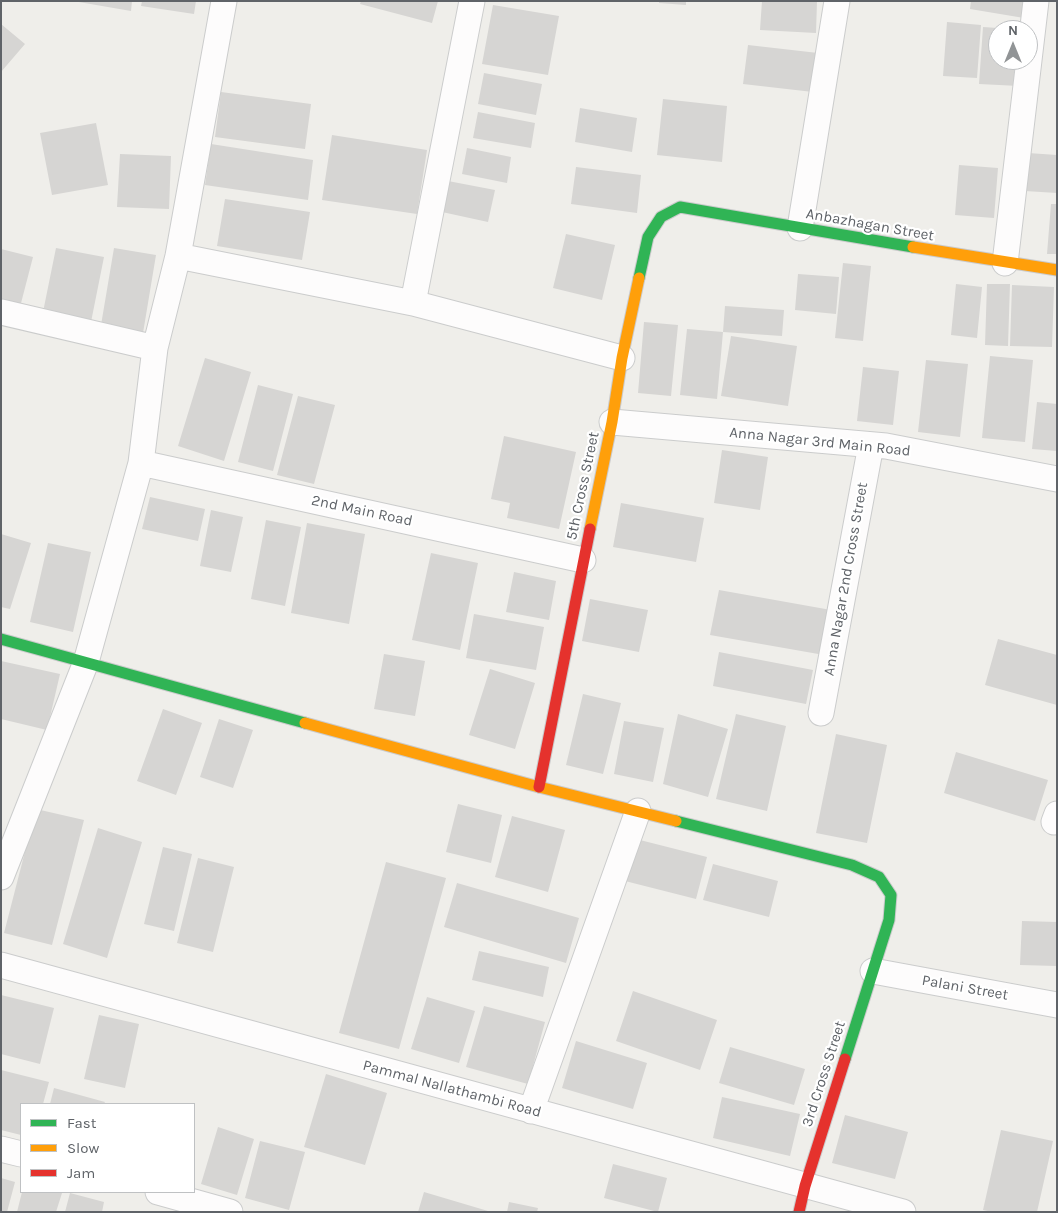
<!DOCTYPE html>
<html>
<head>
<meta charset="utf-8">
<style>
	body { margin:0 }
	#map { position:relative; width:1058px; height:1213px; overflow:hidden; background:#efeeea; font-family:Karla,sans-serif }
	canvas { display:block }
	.frame { position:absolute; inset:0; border:2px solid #5f6368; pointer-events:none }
	.legend { position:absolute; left:20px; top:1103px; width:175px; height:90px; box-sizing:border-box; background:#fff; border:1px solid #bfc1c3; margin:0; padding:6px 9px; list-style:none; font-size:15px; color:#5f6368 }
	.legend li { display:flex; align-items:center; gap:10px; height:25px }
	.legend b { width:25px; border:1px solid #bfc1c3 }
	.north { position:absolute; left:988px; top:20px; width:50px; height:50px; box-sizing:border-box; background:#fff; border:1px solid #bfc1c3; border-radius:50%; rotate:0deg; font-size:14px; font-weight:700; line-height:20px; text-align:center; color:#5f6368 }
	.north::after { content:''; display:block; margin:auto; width:18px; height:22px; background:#919496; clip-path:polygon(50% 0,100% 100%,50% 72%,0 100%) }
</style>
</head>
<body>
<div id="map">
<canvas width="1058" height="1213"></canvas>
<div class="frame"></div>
<ul class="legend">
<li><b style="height:6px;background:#30b455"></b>Fast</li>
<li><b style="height:6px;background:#ff9f0a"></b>Slow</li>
<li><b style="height:6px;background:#e5322d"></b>Jam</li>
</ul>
<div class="north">N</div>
</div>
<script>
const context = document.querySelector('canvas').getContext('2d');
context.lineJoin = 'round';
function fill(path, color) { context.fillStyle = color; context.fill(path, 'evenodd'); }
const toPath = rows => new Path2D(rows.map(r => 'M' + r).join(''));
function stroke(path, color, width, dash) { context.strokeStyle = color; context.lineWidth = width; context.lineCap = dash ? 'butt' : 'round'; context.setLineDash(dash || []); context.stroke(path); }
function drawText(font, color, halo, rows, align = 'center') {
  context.font = font + ' Karla,sans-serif'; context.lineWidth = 4.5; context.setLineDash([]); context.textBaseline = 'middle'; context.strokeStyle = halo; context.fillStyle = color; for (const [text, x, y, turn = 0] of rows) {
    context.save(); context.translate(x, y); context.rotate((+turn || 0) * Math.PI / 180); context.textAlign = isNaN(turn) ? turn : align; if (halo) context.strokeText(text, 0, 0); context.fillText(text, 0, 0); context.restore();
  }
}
const building = toPath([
	[73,1,132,1,131,11],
	[142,1,196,1,194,14,141,6],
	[361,1,438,1,432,23,360,4],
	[659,1,686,1,686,5,659,3],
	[762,1,817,1,816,33,760,30],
	[971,1,1026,1,1024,18,970,9],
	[493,5,559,16,548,75,482,64],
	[947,22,981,25,977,78,943,76],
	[1,24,25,44,1,72],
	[983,27,998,28,998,60,1020,60,1019,86,979,84],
	[748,45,818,53,813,92,743,84],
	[484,73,542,84,536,115,478,104],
	[221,92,311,104,305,149,215,137],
	[663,99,727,106,722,162,657,155],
	[580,108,637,118,632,152,575,142],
	[478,112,535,123,531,148,473,138],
	[96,123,108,185,52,195,40,133],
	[332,135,427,150,417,214,322,200],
	[211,144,313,160,308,200,205,185],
	[467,148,511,157,507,183,462,174],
	[1028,153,1057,155,1057,193,1025,191],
	[120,154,171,156,169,209,117,207],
	[959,165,998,168,994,218,955,215],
	[576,167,641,175,637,213,571,204],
	[448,181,495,190,488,222,442,212],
	[225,199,310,212,302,260,217,246],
	[1051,204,1057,204,1057,254,1047,254],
	[566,234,615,245,602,300,553,288],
	[56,248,104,257,91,322,43,312],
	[114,248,156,255,142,339,100,331],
	[1,249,33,257,20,307,1,302],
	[843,263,871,266,863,341,835,338],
	[798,274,839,277,836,314,795,310],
	[956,284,982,287,977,338,951,335],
	[987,284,1010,284,1008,346,985,345],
	[1012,285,1054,287,1052,347,1010,346],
	[725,306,784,310,782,336,723,332],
	[644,322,678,325,671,396,638,393],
	[687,329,723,332,717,399,680,395],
	[731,336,797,346,788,406,721,396],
	[990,356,1033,360,1025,442,982,438],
	[205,358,251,372,224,461,178,446],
	[926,360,968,364,960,437,918,432],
	[863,367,899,371,893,425,857,421],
	[258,385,293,394,273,471,238,462],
	[298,396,335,405,314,484,277,475],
	[1037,402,1057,404,1057,451,1032,449],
	[504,436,576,452,559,529,507,518,510,503,491,499],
	[722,450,768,457,760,510,714,503],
	[150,497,205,509,198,541,142,529],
	[621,503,704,518,696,562,613,547],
	[211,510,243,517,231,572,200,566],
	[266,520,301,527,285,606,251,599],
	[307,523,365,534,349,624,291,613],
	[1,534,31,543,10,609,1,607],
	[48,543,91,552,73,632,30,622],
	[431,553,478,563,460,650,412,640],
	[514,572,556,581,549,620,506,612],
	[719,590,831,610,824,655,710,635],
	[590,599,648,610,639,652,582,641],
	[474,614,544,627,536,670,466,658],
	[998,639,1057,655,1057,705,985,685],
	[719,652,813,670,806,704,713,686],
	[384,654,425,661,415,716,374,709],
	[1,661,60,674,47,730,1,719],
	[490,669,535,683,515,749,469,735],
	[583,694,621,703,603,774,566,765],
	[163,709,202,723,176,795,137,781],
	[678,714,728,729,708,797,663,784],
	[736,714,786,726,767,811,716,799],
	[219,719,253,730,233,788,200,777],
	[624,721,664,728,653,782,614,774],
	[836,734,887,745,867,843,816,833],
	[956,752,1048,780,1035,821,944,793],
	[458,804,502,815,491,863,446,852],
	[36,809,84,820,52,945,4,933],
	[512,816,565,830,548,892,495,877],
	[98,828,142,842,107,958,63,944],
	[636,839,707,857,696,899,625,881],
	[163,847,192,854,174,931,144,924],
	[198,858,234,867,213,952,177,943],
	[386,862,446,878,399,1049,339,1033],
	[713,864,778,881,769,917,703,900],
	[457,883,579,918,566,963,444,927],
	[1022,921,1057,922,1057,966,1020,965],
	[479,951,549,967,543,997,472,980],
	[633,991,717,1020,700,1070,616,1041],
	[1,995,54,1008,40,1064,1,1054],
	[427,997,475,1011,459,1063,411,1049],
	[484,1006,545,1022,528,1084,466,1067],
	[99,1015,139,1024,125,1088,84,1079],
	[576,1041,647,1063,633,1109,562,1088],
	[730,1047,805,1069,794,1105,719,1083],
	[1,1070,49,1082,43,1104,21,1104,21,1135,1,1130],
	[326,1074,387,1093,365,1165,304,1147],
	[54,1088,105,1102,104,1104,50,1104],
	[722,1097,800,1114,790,1156,713,1138],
	[845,1115,908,1132,895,1179,832,1163],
	[218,1127,254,1139,237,1195,201,1184],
	[1001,1130,1053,1141,1037,1212,992,1212,983,1210],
	[260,1141,305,1152,289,1210,245,1198],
	[613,1164,667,1178,658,1212,604,1198],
	[1,1178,15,1182,7,1212,1,1212],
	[22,1192,62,1193,56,1212,17,1212],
	[424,1192,488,1211,488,1212,418,1212],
	[70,1193,104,1202,102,1212,65,1212],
	[509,1202,538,1208,537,1212,507,1212]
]);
const street = toPath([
	[800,228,837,1],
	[178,256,413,303,622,358],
	[1005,263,1036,1],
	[413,303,472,1],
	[1,312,155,348],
	[612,422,886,446,1057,479],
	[141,463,583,560],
	[821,713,871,445],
	[1054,822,1057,814],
	[1,877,86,662,141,463,155,348,178,256,224,1],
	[1,965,903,1212],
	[873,971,1057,1005],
	[531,1111,638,811],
	[1,1149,21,1154],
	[158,1192,230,1212]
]);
const fast = toPath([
	[639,278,648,237,661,217,680,207,913,247],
	[1,639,305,723],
	[676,821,852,865,879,877,891,895,889,920,845,1059]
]);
const slow = toPath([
	[913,247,1057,270],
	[590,529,612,422,622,358,639,278],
	[305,723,539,787,676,821]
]);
const jam = toPath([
	[539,787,590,529],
	[799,1212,805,1186,845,1059]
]);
const streetNames = [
	["Anbazhagan Street",870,225,10],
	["Anna Nagar 3rd Main Road",820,442,6],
	["5th Cross Street",583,486,-78],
	["2nd Main Road",362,511,12],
	["Anna Nagar 2nd Cross Street",846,579,-80],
	["Palani Street",965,988,10],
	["3rd Cross Street",824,1074,-72],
	["Pammal Nallathambi Road",452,1089,15]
];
fill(building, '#d6d5d3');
stroke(street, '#cbcccc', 27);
stroke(fast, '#cacacb', 13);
stroke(slow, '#cacacb', 13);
stroke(jam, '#cacacb', 13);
stroke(street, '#fdfcfc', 25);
stroke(fast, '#30b455', 11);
stroke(slow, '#ff9f0a', 11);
stroke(jam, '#e5322d', 11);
drawText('15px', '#5f6368', '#fff', streetNames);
</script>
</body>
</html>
